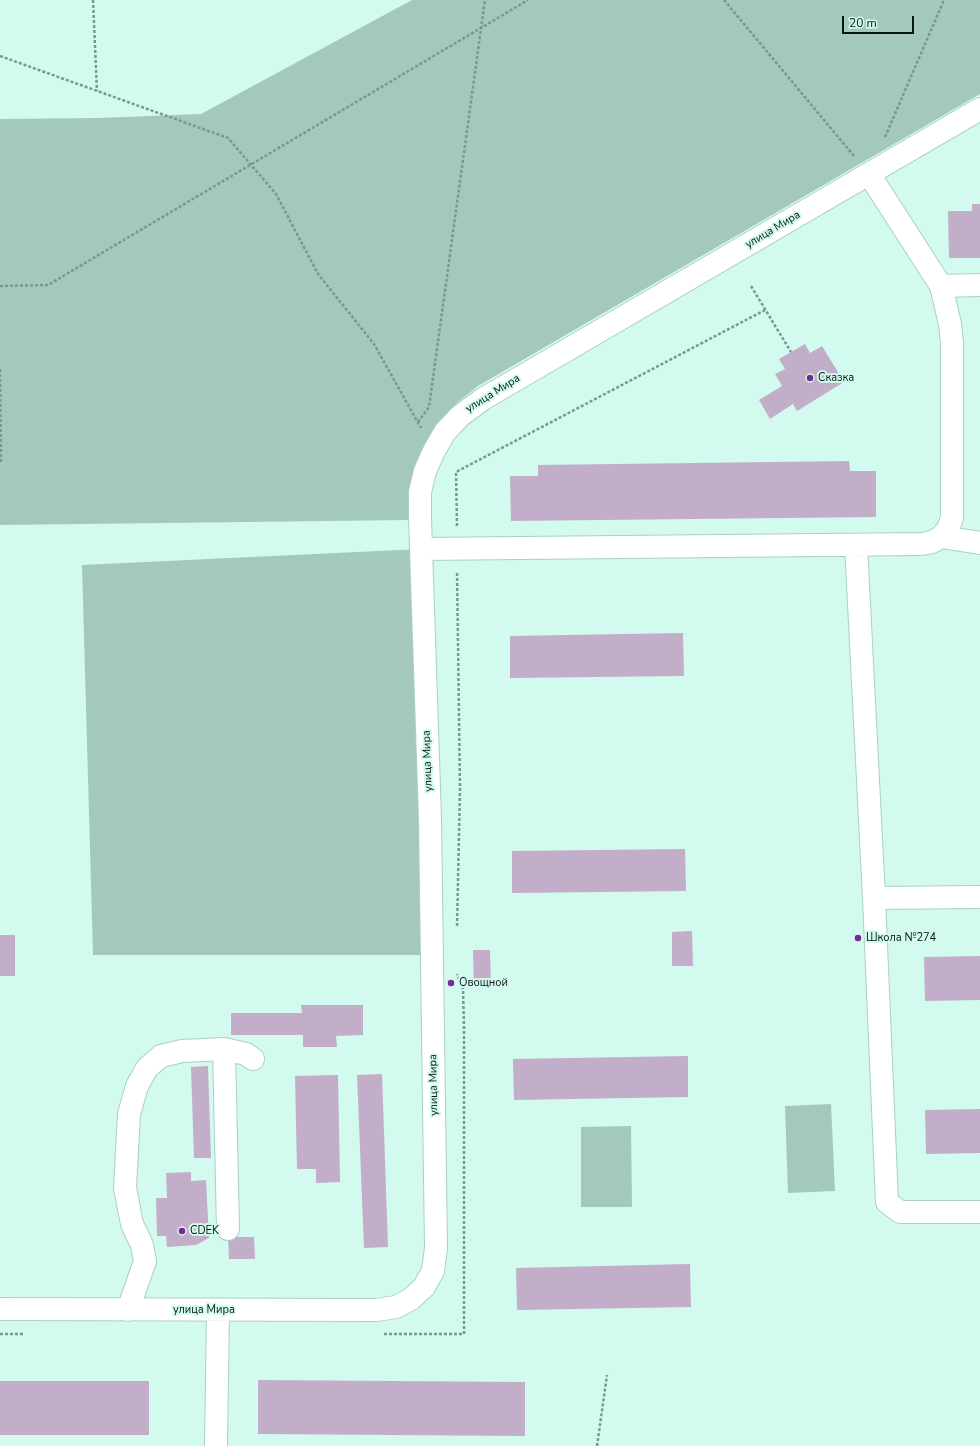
<!DOCTYPE html>
<html>
<head>
<meta charset="utf-8">
<style>
	body { margin:0 }
	#map { position:relative; width:980px; height:1446px; overflow:hidden; background:#d3faee; font-family:"Nunito Sans",sans-serif }
	canvas { display:block }
	.scale { position:absolute; left:842px; top:16px; width:72px; height:18px; box-sizing:border-box; border:2px solid #081612; border-top:0; padding-left:5px; font-size:12px; line-height:14px; white-space:nowrap; color:#081612; -webkit-text-stroke:3px #d3faee; paint-order:stroke }
</style>
</head>
<body>
<div id="map">
<canvas width="980" height="1446"></canvas>
<div class="scale">20 m</div>
</div>
<script>
const context = document.querySelector('canvas').getContext('2d');
context.lineJoin = 'round';
function fill(path, color) { context.fillStyle = color; context.fill(path, 'evenodd'); }
const toPath = rows => new Path2D(rows.map(r => 'M' + r).join(''));
function stroke(path, color, width, dash) { context.strokeStyle = color; context.lineWidth = width; context.lineCap = dash ? 'butt' : 'round'; context.setLineDash(dash || []); context.stroke(path); }
function drawText(font, color, halo, rows, align = 'center') {
  context.font = font + ' "Nunito Sans",sans-serif'; context.lineWidth = 4; context.setLineDash([]); context.textBaseline = 'middle'; context.strokeStyle = halo; context.fillStyle = color; for (const [text, x, y, turn = 0] of rows) {
    context.save(); context.translate(x, y); context.rotate((+turn || 0) * Math.PI / 180); context.textAlign = isNaN(turn) ? turn : align; if (halo) context.strokeText(text, 0, 0); context.fillText(text, 0, 0); context.restore();
  }
}
const green = toPath([
	[412,0,980,0,980,94,478,386,458,402,439,422,410,520,0,525,0,119,99,118,201,114],
	[421,549,431,955,93,955,82,565],
	[831,1104,835,1191,788,1193,785,1106],
	[631,1126,632,1207,581,1207,581,1127]
]);
const building = toPath([
	[972,204,980,204,980,258,949,258,948,211,972,211],
	[805,344,810,353,822,346,844,382,797,411,793,404,770,419,759,400,782,386,775,374,785,369,779,359],
	[849,461,850,471,876,471,876,517,511,521,510,476,538,476,538,465],
	[683,633,684,676,510,678,510,636],
	[685,849,686,891,512,893,512,851],
	[692,931,693,966,672,966,672,932],
	[0,935,15,935,15,976,0,976],
	[473,950,490,950,491,987,474,987],
	[980,956,980,1000,925,1001,924,957],
	[301,1005,363,1005,363,1035,336,1036,337,1047,303,1047,303,1035,231,1035,231,1013,302,1013],
	[688,1056,688,1097,514,1100,513,1059],
	[208,1066,211,1158,194,1158,191,1067],
	[382,1074,388,1247,364,1248,357,1075],
	[338,1075,340,1182,316,1183,316,1169,297,1169,295,1076],
	[980,1109,980,1153,926,1154,925,1110],
	[191,1172,191,1181,206,1180,209,1238,196,1245,167,1247,166,1236,157,1236,156,1198,167,1198,166,1173],
	[228,1237,254,1237,255,1259,229,1259],
	[690,1264,691,1307,517,1310,516,1268],
	[258,1380,525,1382,525,1436,258,1434],
	[0,1381,149,1381,149,1435,0,1435]
]);
const path = toPath([
	[93,0,97,91],
	[724,0,854,156],
	[0,56,228,138,276,194,318,274,374,344,421,428],
	[885,137,944,0],
	[0,286,48,285,528,0],
	[751,286,791,352],
	[0,369,1,462,0,462],
	[418,422,429,407,485,0],
	[457,526,456,472,765,310],
	[457,926,460,789,457,571],
	[0,1334,23,1334],
	[384,1334,464,1334,464,1028,463,989,457,974],
	[597,1446,607,1375]
]);
const minor = toPath([
	[941,286,980,285],
	[941,537,980,543],
	[856,545,874,898,887,1202,900,1212,980,1212],
	[421,549,922,544,932,542,941,537,948,529,952,518,952,343,950,324,941,286,869,174],
	[874,898,980,897],
	[224,1049,228,1229],
	[0,1309,376,1310,396,1307,411,1299,424,1287,433,1271,436,1248,430,818,420,518,420,492,425,471,434,451,445,432,460,416,483,399,980,109],
	[128,1310,145,1261,142,1245,132,1224,125,1188,129,1114,137,1086,147,1068,161,1056,182,1051,224,1049,246,1054,253,1059],
	[216,1446,218,1310]
]);
const markers = [
	[810,378,4,"#7d2694"],
	[858,938,4,"#7d2694"],
	[451,983,4,"#7d2694"],
	[182,1231,4,"#7d2694"]
];
const streetNames = [
	["улица Мира",773,230,-31],
	["улица Мира",493,394,-32],
	["улица Мира",428,761,-92],
	["улица Мира",434,1085,-91],
	["улица Мира",204,1310]
];
const poiNames = [
	["Сказка",818,378],
	["Школа №274",866,938],
	["Овощной",459,983],
	["CDEK",190,1231]
];
fill(green, '#a5c8bd');
fill(building, '#c2aec8');
stroke(minor, '#abd0c5', 24);
stroke(path, '#7b978f', 2.5, [3, 2]);
stroke(minor, '#fff', 22);
for (const [x, y, r, color] of markers) { const dot = new Path2D(); dot.arc(x, y, r, 0, 2 * Math.PI); context.fillStyle = color; context.fill(dot); stroke(dot, '#d3faee', 1.5); }
drawText('11px', '#081612', '#d3faee', streetNames);
drawText('11px', '#081612', '#d3faee', poiNames, 'left');
</script>
</body>
</html>
